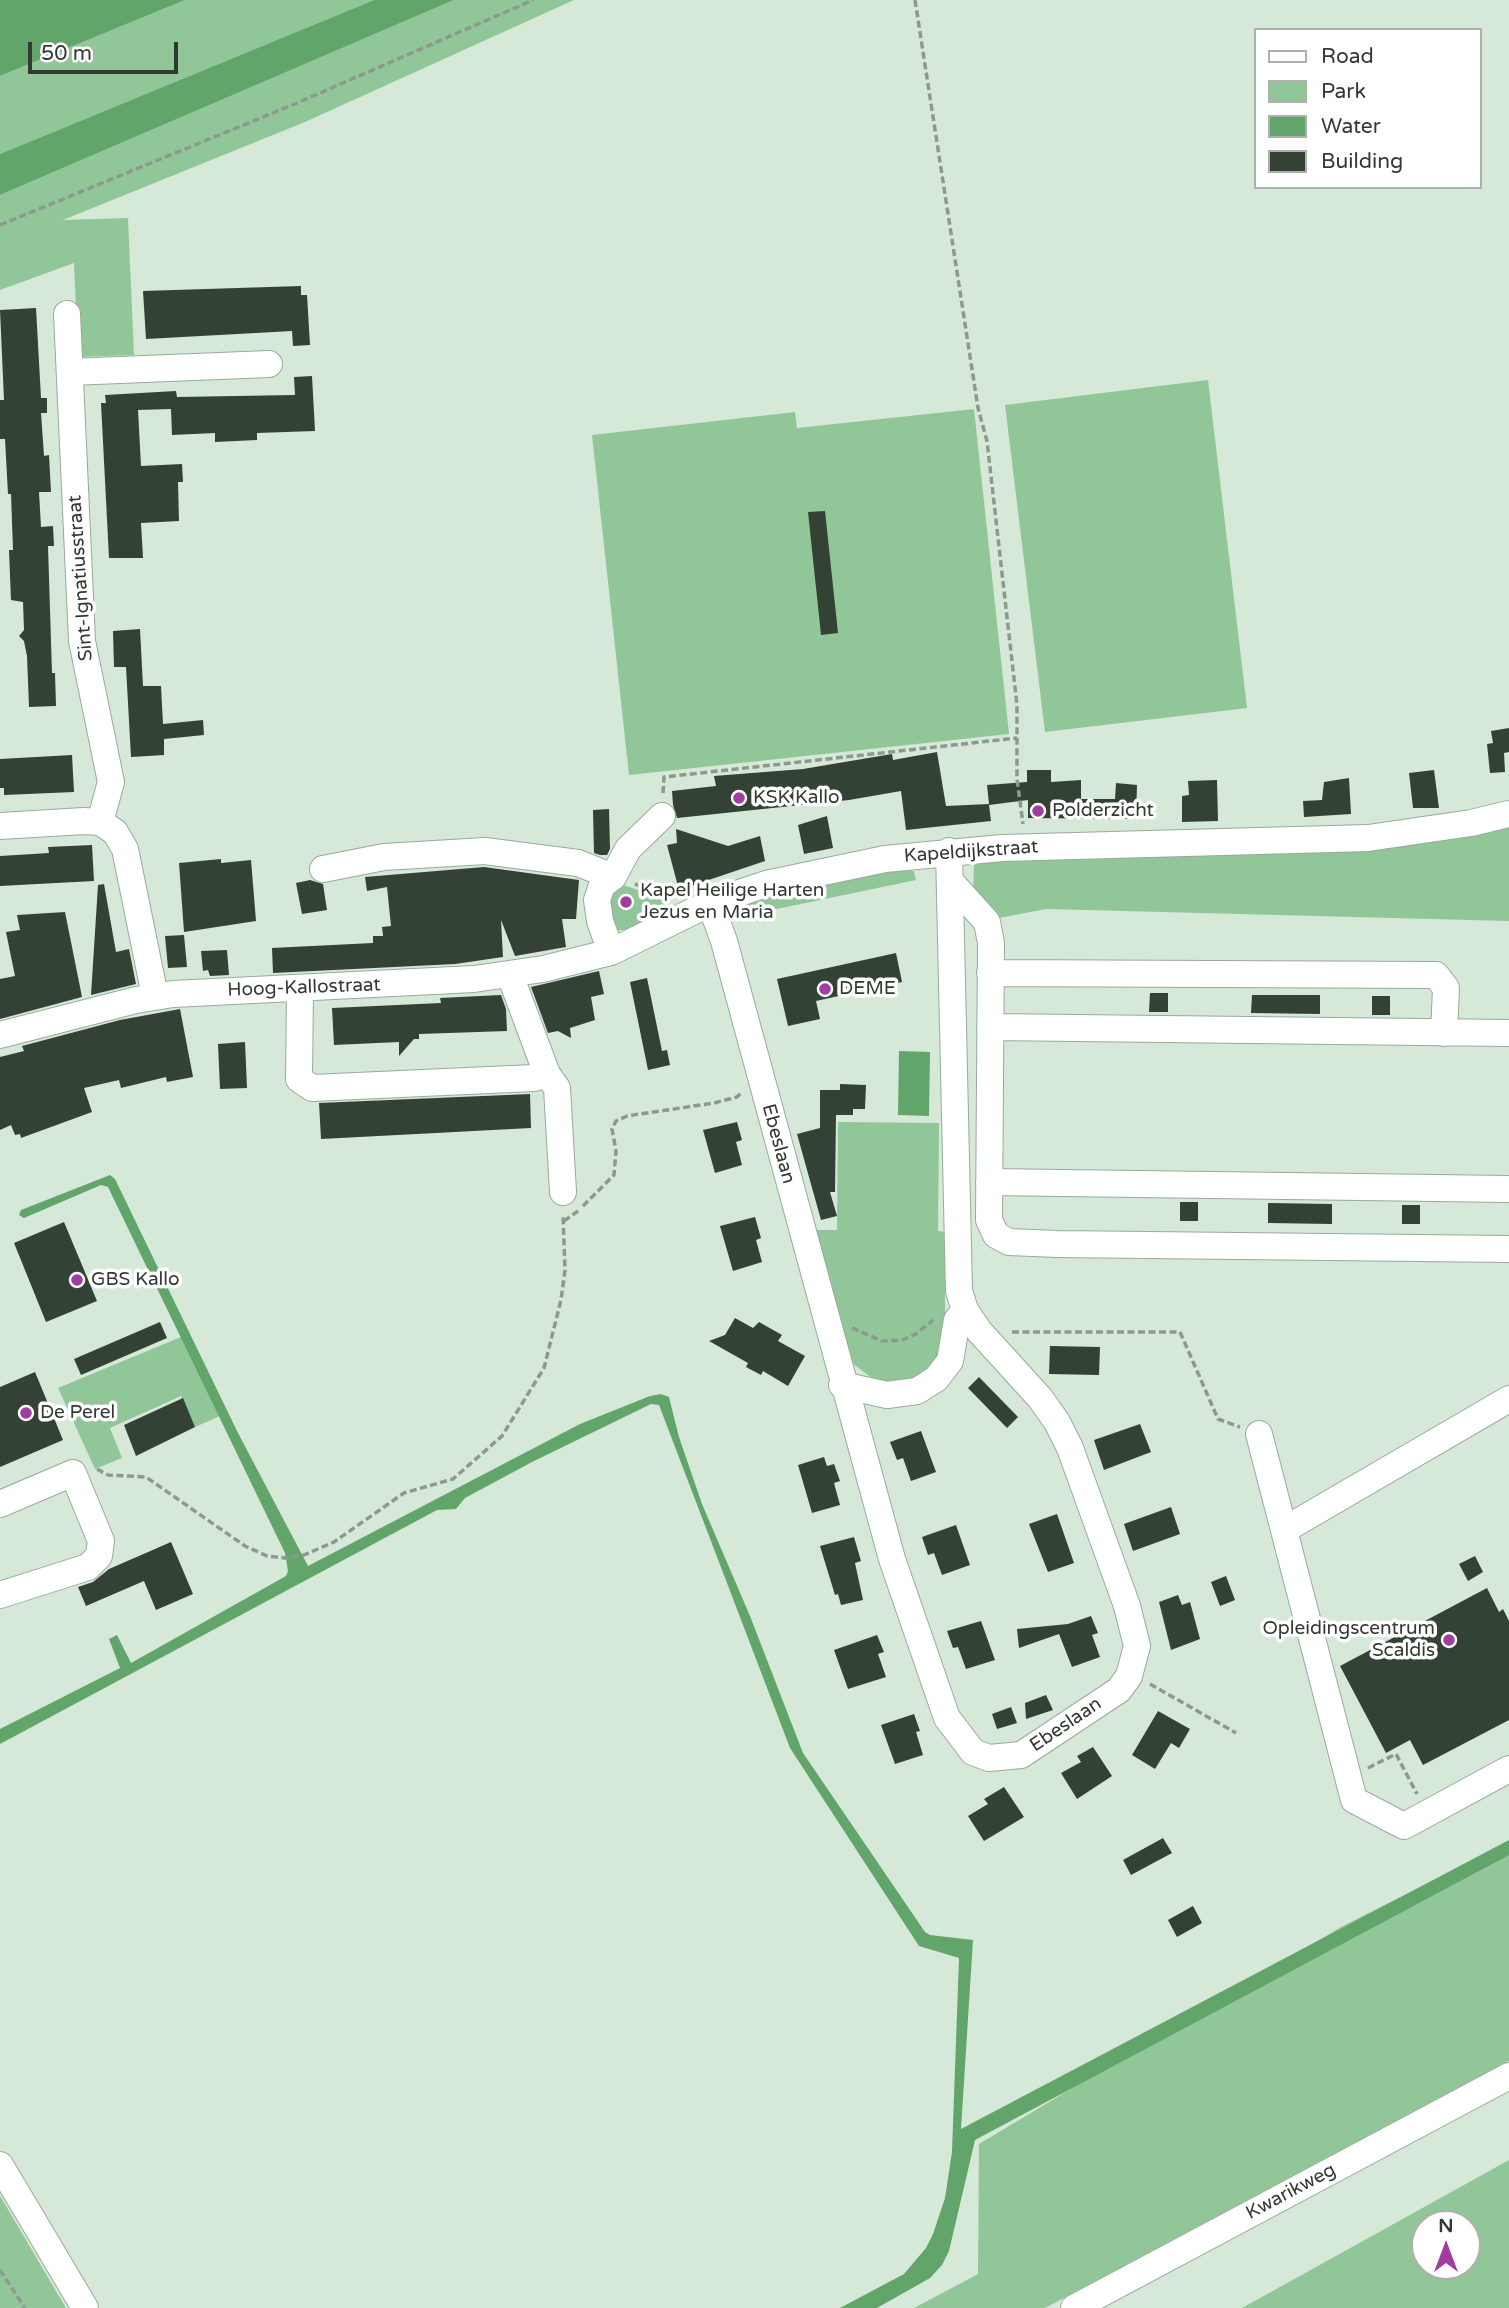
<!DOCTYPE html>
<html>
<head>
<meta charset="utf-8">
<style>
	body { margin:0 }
	#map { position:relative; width:1509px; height:2308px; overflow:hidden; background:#d6e8d8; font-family:"Varela Round",sans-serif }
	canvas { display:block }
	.legend { position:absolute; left:1254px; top:28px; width:228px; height:161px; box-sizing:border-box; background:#fff; border:2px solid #adb0ad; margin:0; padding:9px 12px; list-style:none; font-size:21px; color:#323932 }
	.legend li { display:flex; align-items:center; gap:14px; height:35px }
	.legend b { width:35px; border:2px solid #adb0ad }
	.north { position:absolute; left:1411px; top:2210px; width:70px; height:70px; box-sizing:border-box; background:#fff; border:2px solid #adb0ad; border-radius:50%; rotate:0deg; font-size:19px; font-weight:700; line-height:28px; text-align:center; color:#323932 }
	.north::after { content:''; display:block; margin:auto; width:24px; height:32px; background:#a13ca1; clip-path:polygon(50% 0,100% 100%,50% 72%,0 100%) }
	.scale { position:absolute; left:28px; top:42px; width:150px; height:32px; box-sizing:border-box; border:4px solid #323932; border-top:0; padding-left:9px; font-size:21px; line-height:24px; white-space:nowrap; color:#323932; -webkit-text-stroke:5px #fff; paint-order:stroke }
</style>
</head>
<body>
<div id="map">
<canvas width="1509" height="2308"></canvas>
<ul class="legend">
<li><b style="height:9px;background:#fff"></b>Road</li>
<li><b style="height:19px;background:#91c798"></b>Park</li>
<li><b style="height:19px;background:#61a56b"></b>Water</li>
<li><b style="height:19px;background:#334235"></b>Building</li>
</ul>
<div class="north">N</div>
<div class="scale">50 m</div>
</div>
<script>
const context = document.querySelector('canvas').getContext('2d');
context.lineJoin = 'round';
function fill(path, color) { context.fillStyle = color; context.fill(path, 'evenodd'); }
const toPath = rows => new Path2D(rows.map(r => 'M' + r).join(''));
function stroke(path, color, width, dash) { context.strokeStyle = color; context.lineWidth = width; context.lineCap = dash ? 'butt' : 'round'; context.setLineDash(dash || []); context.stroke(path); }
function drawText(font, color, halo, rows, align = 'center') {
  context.font = font + ' "Varela Round",sans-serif'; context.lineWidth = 7; context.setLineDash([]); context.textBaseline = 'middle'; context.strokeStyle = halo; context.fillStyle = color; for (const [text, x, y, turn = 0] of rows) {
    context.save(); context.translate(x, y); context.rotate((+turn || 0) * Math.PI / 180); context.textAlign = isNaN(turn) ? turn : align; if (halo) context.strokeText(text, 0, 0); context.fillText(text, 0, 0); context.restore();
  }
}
const green = toPath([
	[185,0,374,0,0,154,0,76],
	[454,0,574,0,305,122,63,220,128,218,134,355,78,357,74,263,0,290,0,195],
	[1208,380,1247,708,1045,732,1005,405],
	[974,409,1009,734,629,775,592,435,795,412,797,428],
	[1509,828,1509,921,1046,909,994,919,973,900,974,862,984,859,1434,841],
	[907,867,914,872,916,880,729,919,730,913,740,903,831,880,833,884,842,882,841,878],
	[623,885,666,899,665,911,629,930,615,930,607,897],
	[838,1122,939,1123,938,1231,945,1232,945,1334,940,1354,930,1370,915,1380,896,1386,876,1381,852,1363,813,1230,837,1230],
	[181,1337,220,1416,195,1427,181,1396,110,1428,122,1458,95,1469,58,1388],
	[1509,1842,1509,2061,1045,2308,914,2308,978,2274,979,2144,1341,1927],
	[1509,2160,1509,2308,1242,2308],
	[1425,2224,1467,2224,1467,2266,1425,2266],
	[0,2196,6,2206,66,2308,0,2308]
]);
const water = toPath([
	[0,0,185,0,0,76],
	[374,0,454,0,0,195,0,154],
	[899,1051,930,1052,929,1116,898,1115],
	[110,1175,115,1179,238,1433,308,1566,580,1424,650,1396,661,1394,669,1397,679,1437,702,1504,750,1616,803,1753,925,1932,930,1935,973,1940,961,2129,1509,1840,1509,1855,975,2140,949,2251,942,2265,930,2278,877,2308,840,2308,904,2274,926,2248,933,2234,945,2198,952,2152,959,1958,919,1946,790,1748,659,1405,651,1404,532,1462,465,1498,456,1509,437,1510,0,1744,0,1729,120,1668,109,1639,117,1635,131,1663,286,1576,288,1571,285,1553,108,1187,101,1185,24,1218,19,1215,21,1210]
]);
const building = toPath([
	[301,286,301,295,307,295,310,345,293,346,292,331,146,339,143,291],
	[36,308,41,398,47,398,47,413,41,413,44,456,49,455,51,492,39,492,41,527,53,526,54,546,48,546,52,673,55,673,56,706,29,707,27,656,24,641,19,636,24,630,23,602,11,600,9,550,13,550,11,494,8,494,5,439,0,439,0,400,4,400,0,310],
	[312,376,315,431,257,433,257,440,215,442,215,433,172,435,171,409,138,410,141,466,182,464,183,482,178,482,179,521,141,523,143,558,109,558,101,403,106,403,105,395,176,391,177,397,295,395,294,377],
	[825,511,838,633,821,635,808,512],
	[140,629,143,686,161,686,163,724,203,720,204,735,164,739,164,755,131,757,126,667,114,667,113,631],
	[1509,728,1509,752,1504,753,1505,772,1490,773,1487,744,1493,743,1491,731],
	[937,752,946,806,989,804,987,785,1027,782,1027,770,1051,770,1051,782,1081,780,1081,799,1115,799,1116,783,1137,785,1136,819,1028,818,1028,800,989,805,991,821,906,830,901,791,849,800,677,818,673,805,672,791,716,786,714,776,803,769,892,754,893,760],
	[72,755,74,792,4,795,4,788,0,788,0,759],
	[1434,770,1439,808,1413,808,1409,773],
	[1349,778,1351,814,1304,817,1303,801,1322,800,1324,782],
	[1217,780,1218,821,1182,822,1182,796,1189,795,1188,781],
	[609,809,610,849,607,855,600,855,594,853,593,810],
	[827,816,833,848,804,854,798,825],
	[676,829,728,846,760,836,765,861,679,890,667,845,677,843],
	[92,845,94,881,0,886,0,856,49,853,48,847],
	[221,859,221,863,251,860,256,921,184,932,179,863],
	[484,867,579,880,576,919,562,919,566,947,515,956,501,920,503,957,455,964,273,973,272,948,373,943,373,936,383,936,382,927,391,926,387,887,367,891,365,877],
	[310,880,323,884,327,910,302,914,296,883],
	[104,884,116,952,129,949,136,984,91,995,98,885],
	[65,912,82,997,0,1019,0,979,15,976,6,932,20,930,17,915],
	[184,935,187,967,168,968,165,936],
	[227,950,229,975,210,976,208,970,203,971,201,951],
	[896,953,902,982,816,1001,820,1019,788,1026,777,979],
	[599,971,604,994,591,997,595,1020,570,1028,571,1038,558,1031,548,1033,531,987],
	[647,978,662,1051,667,1050,670,1065,648,1070,630,982],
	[1150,993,1168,993,1168,1012,1149,1012],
	[501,995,506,1009,507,1031,419,1034,419,1039,414,1039,399,1056,399,1042,334,1045,332,1008,441,1003,440,998],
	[1252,995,1320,995,1320,1014,1251,1013],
	[1372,996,1390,996,1390,1015,1372,1015],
	[180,1009,193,1077,167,1082,166,1077,121,1088,119,1080,84,1088,92,1112,21,1138,20,1134,15,1135,11,1125,0,1130,0,1057,24,1051,22,1046,120,1020],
	[245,1042,247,1088,220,1089,218,1044],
	[840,1084,866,1085,865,1109,853,1109,853,1115,836,1115,835,1192,830,1192,837,1216,821,1220,797,1134,820,1128,820,1090,840,1090],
	[530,1094,531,1128,321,1139,319,1103],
	[737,1122,742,1140,736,1142,742,1165,715,1173,703,1130],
	[1180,1202,1198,1202,1198,1221,1180,1221],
	[1268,1203,1332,1204,1332,1224,1268,1223],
	[1402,1205,1420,1205,1420,1224,1402,1224],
	[755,1217,761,1238,756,1240,762,1262,733,1271,720,1226],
	[64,1222,97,1301,46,1322,14,1243],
	[735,1318,753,1328,759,1322,782,1335,778,1341,805,1356,788,1386,763,1371,761,1375,746,1367,748,1363,709,1341,725,1335],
	[160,1322,167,1338,81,1375,74,1359],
	[1050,1346,1100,1347,1099,1375,1049,1374],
	[35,1372,63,1440,0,1467,0,1387],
	[979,1377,1018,1417,1007,1428,968,1388],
	[183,1398,195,1427,136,1456,124,1425],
	[1140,1424,1151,1452,1104,1470,1094,1440],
	[921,1431,936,1472,911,1481,903,1458,897,1460,890,1442],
	[824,1457,827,1466,834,1464,840,1481,834,1483,840,1505,812,1513,798,1465],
	[1171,1507,1180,1534,1133,1551,1124,1524],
	[1057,1514,1074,1563,1048,1572,1029,1524],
	[956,1525,970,1565,942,1575,934,1553,928,1555,922,1537],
	[854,1537,861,1561,855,1563,863,1600,841,1605,838,1594,835,1595,820,1546],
	[171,1542,193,1594,156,1610,144,1581,86,1606,78,1587,93,1582,109,1569],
	[1475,1556,1483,1572,1468,1581,1459,1564],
	[1226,1576,1235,1600,1220,1606,1211,1582],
	[1487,1588,1499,1612,1503,1609,1509,1621,1509,1720,1423,1765,1410,1740,1386,1753,1340,1666],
	[1178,1595,1182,1605,1190,1602,1200,1639,1171,1650,1159,1602],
	[1091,1616,1098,1633,1092,1635,1100,1657,1072,1667,1059,1634,1019,1648,1017,1629,1068,1624],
	[981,1621,995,1660,966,1669,958,1647,953,1648,947,1631],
	[877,1635,884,1652,878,1654,886,1677,848,1689,834,1650],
	[1046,1695,1053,1710,1026,1719,1025,1703],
	[1011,1707,1017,1723,997,1729,992,1714],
	[1158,1711,1190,1729,1179,1748,1171,1743,1155,1769,1132,1755],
	[914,1714,920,1731,916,1732,923,1755,895,1764,881,1725],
	[1093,1747,1112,1776,1077,1799,1061,1773,1081,1762,1077,1756],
	[1004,1787,1024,1817,984,1841,968,1816,988,1804,984,1799],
	[1163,1838,1172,1853,1131,1875,1123,1860],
	[1193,1906,1202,1923,1177,1937,1168,1920]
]);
const path = toPath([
	[915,0,978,408,987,441,1017,705,1017,779,1023,824],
	[0,225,297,103,533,0],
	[663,793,664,777,1017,738],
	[635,884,670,896],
	[583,1206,614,1175,616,1151,612,1129,616,1121,627,1116,714,1103,737,1097,742,1092],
	[564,1221,578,1211],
	[852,1328,882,1341,902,1340,916,1334,933,1320],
	[1012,1332,1180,1332,1218,1419,1240,1427],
	[97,1469,108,1475,146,1477,245,1546,267,1556,285,1558,304,1555,334,1542,404,1493,453,1479,502,1436,544,1368,561,1300,565,1270,563,1215],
	[1150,1684,1236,1733],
	[1368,1768,1396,1754,1417,1794],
	[0,2270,25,2308]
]);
const minor = toPath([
	[67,314,82,641,111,782,100,822],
	[70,372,269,364],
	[0,826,84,821,100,822,115,832,125,849,155,996],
	[323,869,384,857,485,851,578,863,613,877],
	[950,881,987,922,991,943,989,1220,996,1235,1009,1242,1057,1244,1509,1249],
	[710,903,724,941,892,1559,947,1718,973,1752,989,1758,1021,1755,1119,1690,1129,1676,1137,1646,1127,1606,1070,1448,1057,1422,1040,1398,979,1331,965,1310,959,1291,949,851],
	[611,952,600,921,597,900,602,885,613,877,628,849,662,816],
	[990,973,1436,975,1446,988,1444,1033],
	[510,975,547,1074,557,1088,563,1192],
	[300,989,299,1079,312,1088,534,1078,547,1074],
	[990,1027,1509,1033],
	[0,1035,136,1000,173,994,474,979,543,969,611,952,710,903,766,884,885,859,1002,848,1368,838,1471,823,1509,814],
	[989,1182,1509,1189],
	[842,1385,887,1395,917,1391,936,1379,950,1361,957,1320,965,1310],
	[1259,1434,1354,1800,1404,1826,1509,1769],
	[0,1504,73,1473,101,1541,99,1556,88,1567,0,1595],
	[1284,1530,1509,1399],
	[0,2165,85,2308],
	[1074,2308,1509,2076]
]);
const markers = [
	[739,798,7,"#a13ca1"],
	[1038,811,7,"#a13ca1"],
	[626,902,7,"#a13ca1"],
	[825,989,7,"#a13ca1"],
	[77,1280,7,"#a13ca1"],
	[26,1413,7,"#a13ca1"],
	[1449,1640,7,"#a13ca1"]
];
const streetNames = [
	["Sint-Ignatiusstraat",81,578,-94],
	["Kapeldijkstraat",971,852,-4],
	["Hoog-Kallostraat",304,988,-2],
	["Ebeslaan",778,1144,75],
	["Ebeslaan",1066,1725,-34],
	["Kwarikweg",1291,2192,-28]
];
const poiNames = [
	["KSK Kallo",753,798],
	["Polderzicht",1052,811],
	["Kapel Heilige Harten",640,891],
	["Jezus en Maria",640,913],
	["DEME",839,989],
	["GBS Kallo",91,1280],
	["De Perel",40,1413],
	["Opleidingscentrum",1435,1629,"right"],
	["Scaldis",1435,1651,"right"]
];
fill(green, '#91c798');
fill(water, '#61a56b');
fill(building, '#334235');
stroke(minor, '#99aa9b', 28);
stroke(path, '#8c998d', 3.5, [7, 3.5]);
stroke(minor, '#fff', 26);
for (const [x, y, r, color] of markers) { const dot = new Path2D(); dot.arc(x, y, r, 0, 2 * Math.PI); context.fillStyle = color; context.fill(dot); stroke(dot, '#fff', 2.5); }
drawText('19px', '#323932', '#fff', streetNames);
drawText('19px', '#323932', '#fff', poiNames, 'left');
</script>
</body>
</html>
